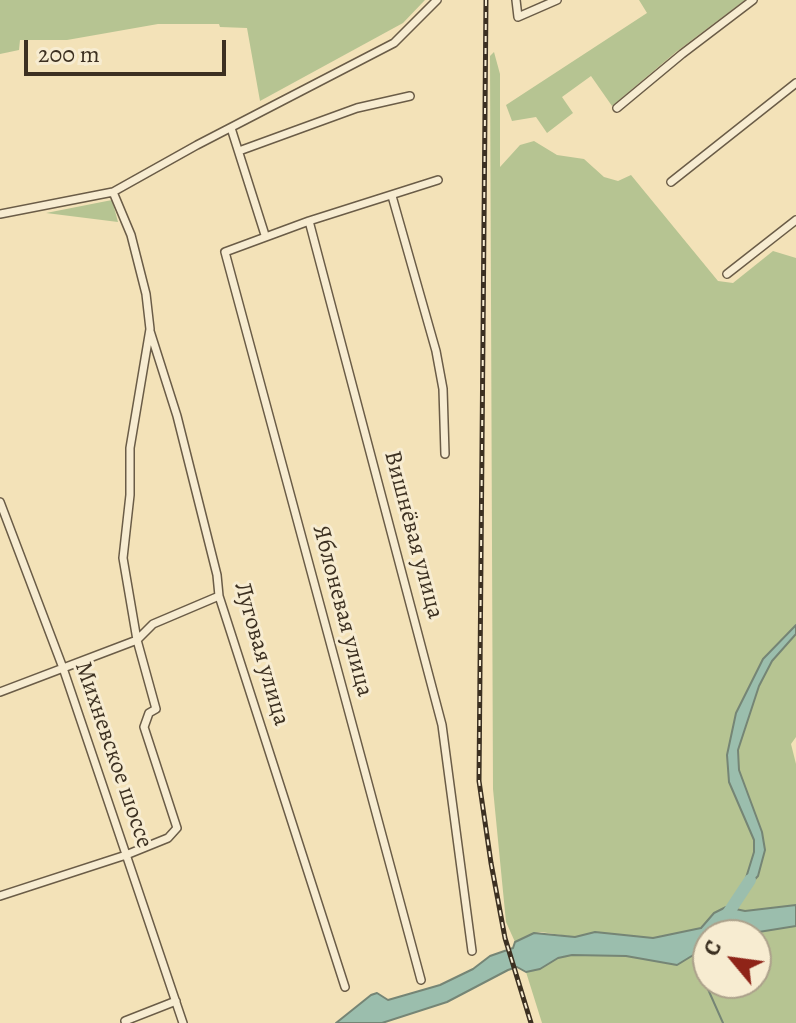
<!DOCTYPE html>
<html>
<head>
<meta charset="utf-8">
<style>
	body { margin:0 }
	#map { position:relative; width:796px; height:1023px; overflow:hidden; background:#f3e2b8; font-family:Alegreya,serif }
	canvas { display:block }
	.north { position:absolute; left:692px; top:919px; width:80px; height:80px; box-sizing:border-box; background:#f7ecd1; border:2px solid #aca18b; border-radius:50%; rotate:299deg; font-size:22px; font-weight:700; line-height:32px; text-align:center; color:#3c3021 }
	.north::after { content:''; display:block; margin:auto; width:28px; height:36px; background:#8f2418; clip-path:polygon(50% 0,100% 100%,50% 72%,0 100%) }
	.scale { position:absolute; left:24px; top:40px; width:202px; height:36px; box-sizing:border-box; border:4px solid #3c3021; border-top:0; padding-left:10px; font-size:24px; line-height:28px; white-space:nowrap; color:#3c3021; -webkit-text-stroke:6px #f7ecd1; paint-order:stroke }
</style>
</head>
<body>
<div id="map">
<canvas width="796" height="1023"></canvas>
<div class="north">С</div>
<div class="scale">200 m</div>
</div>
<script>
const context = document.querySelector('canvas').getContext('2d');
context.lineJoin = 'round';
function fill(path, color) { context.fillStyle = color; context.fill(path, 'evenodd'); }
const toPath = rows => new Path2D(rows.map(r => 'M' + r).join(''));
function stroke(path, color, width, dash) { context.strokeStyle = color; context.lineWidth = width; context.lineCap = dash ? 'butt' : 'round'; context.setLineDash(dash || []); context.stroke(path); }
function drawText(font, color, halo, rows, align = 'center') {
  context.font = font + ' Alegreya,serif'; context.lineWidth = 6; context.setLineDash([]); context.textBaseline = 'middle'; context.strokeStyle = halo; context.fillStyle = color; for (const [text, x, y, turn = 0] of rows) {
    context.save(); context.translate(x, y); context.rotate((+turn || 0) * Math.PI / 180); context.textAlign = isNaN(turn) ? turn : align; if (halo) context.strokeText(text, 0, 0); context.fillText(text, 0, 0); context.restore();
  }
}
const green = toPath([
	[0,0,425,0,403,23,260,101,247,28,220,27,219,24,158,24,67,40,20,40,19,50,0,54],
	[639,0,745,0,676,52,612,106,591,76,562,97,573,113,547,133,536,117,512,121,506,105,647,13],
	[494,52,500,74,500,167,520,145,534,141,557,155,584,159,604,177,618,181,631,175,718,281,733,283,773,251,796,258,796,625,763,659,736,713,729,782,754,840,754,852,743,892,765,850,739,770,738,750,759,686,772,661,796,634,796,737,791,744,796,764,796,905,745,911,726,907,714,913,701,928,653,938,595,932,575,937,541,932,534,933,515,942,506,922,493,789,490,56],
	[112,200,118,222,46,213],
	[796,926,796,1023,542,1023,526,972,540,969,558,958,572,955,626,956,677,965,708,946,708,983,756,983,756,935,740,935]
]);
const water = toPath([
	[796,625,796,634,772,661,759,686,738,750,739,770,762,832,765,850,758,876,741,894,754,852,754,840,729,782,727,755,736,713,763,659,796,625],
	[796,905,796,926,740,935,708,935,708,946,677,965,626,956,572,955,558,958,540,969,526,972,517,967,508,970,447,1002,382,1023,336,1023,371,995,377,993,388,1000,440,985,473,969,490,956,513,948,515,942,534,933,575,937,595,932,653,938,701,928,714,913,726,907,745,911,796,905]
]);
const stream = toPath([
	[707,987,723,1023]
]);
const river = toPath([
	[723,921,750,880]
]);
const minor = toPath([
	[516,0,518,17,557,0],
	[617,108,682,54,753,0],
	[231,128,265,235],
	[239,151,357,108,410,96],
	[671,182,796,83],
	[392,196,436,351,443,389,445,454],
	[0,214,113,192,197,145,394,43,437,0],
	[309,221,438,180],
	[727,274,796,220],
	[150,331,177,416,217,575,219,596,345,987],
	[0,502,63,668,183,1023],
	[0,692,137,640,153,624,219,596],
	[0,896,126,855,168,838,177,828,144,727,149,713,156,709,137,640,123,558,130,495,130,448,150,329,146,294,131,235,113,192],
	[421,980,225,252,309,221,442,725,472,951],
	[125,1021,176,1001]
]);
const rail = toPath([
	[486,0,479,781,491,863,505,938,531,1023]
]);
const streetNames = [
	["Вишнёвая улица",413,535,75],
	["Яблоневая улица",342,611,75],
	["Луговая улица",261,654,74],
	["Михневское шоссе",113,755,71]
];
fill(green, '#b6c492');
fill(water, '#9bbead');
stroke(water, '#758575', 2);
stroke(stream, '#758575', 2);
stroke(river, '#9bbead', 12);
stroke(minor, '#6a5c47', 10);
stroke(minor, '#f7ecd1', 7);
stroke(rail, '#3c3021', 5);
stroke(rail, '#f7ecd1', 2, [6]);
drawText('24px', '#3c3021', '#f7ecd1', streetNames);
</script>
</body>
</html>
